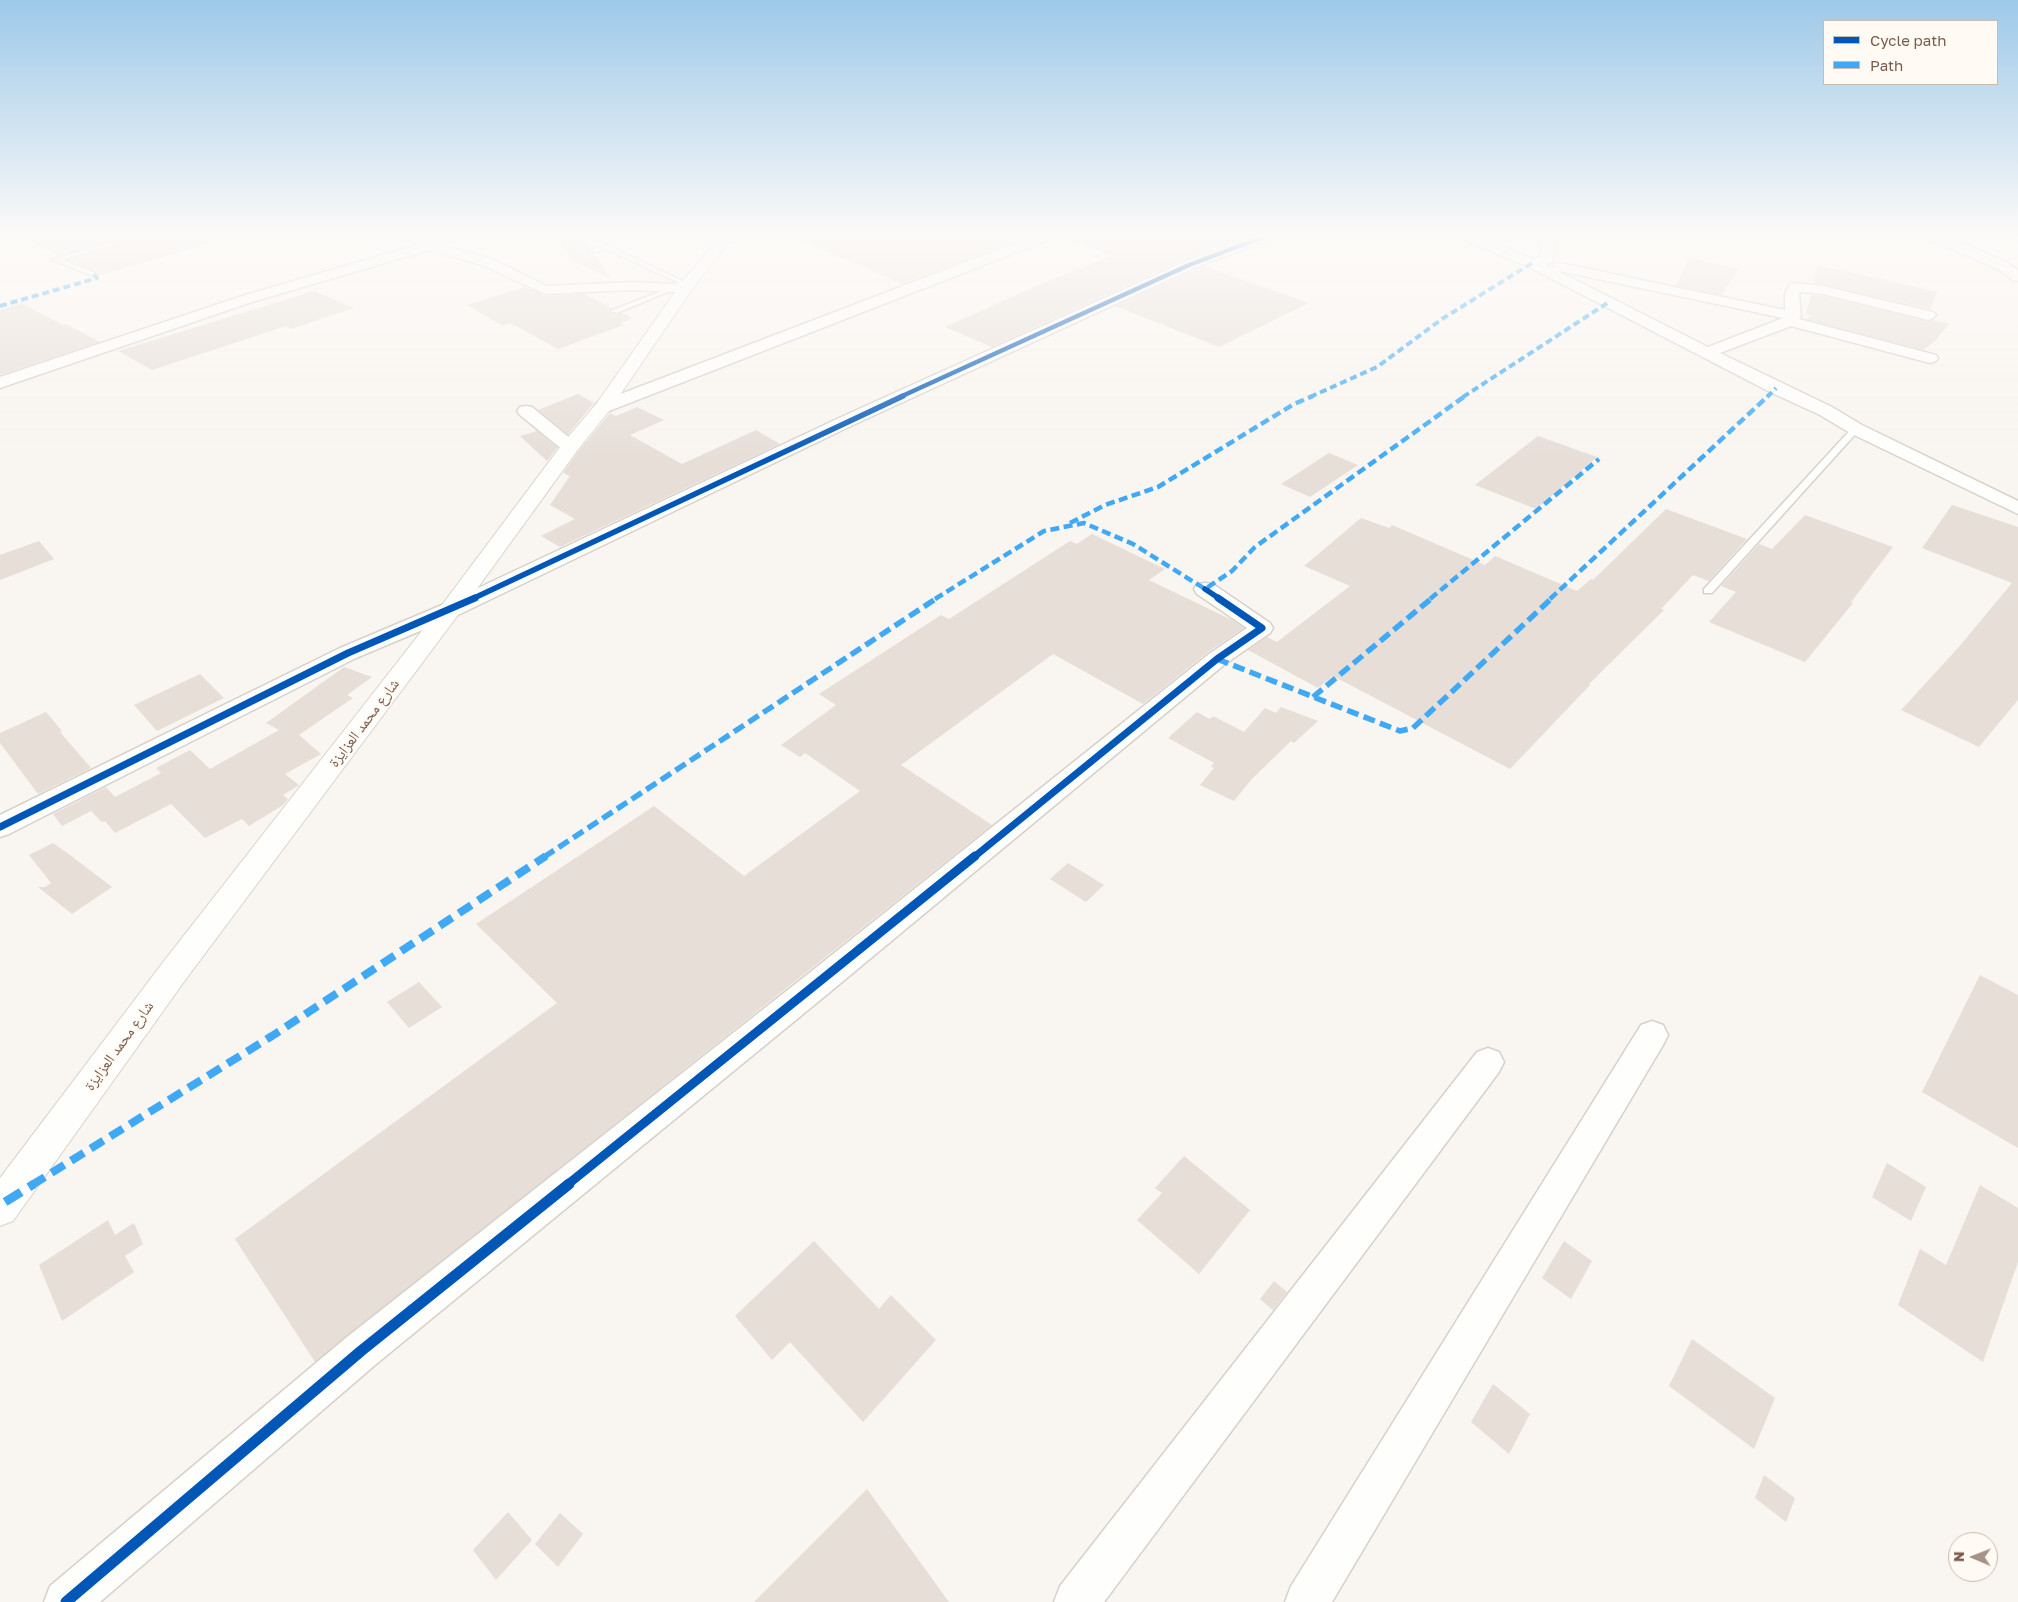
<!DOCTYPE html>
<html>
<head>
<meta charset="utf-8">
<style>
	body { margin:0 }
	#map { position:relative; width:2018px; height:1602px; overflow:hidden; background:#f9f5f0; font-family:"Golos Text",sans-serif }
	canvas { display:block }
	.legend { position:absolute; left:1823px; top:20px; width:175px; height:65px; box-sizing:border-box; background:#fffaf3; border:1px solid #cabbb1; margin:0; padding:6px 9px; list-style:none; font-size:15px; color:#7a5c4d }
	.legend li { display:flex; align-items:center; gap:10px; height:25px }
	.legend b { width:25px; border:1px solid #cabbb1 }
	.north { position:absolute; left:1948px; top:1532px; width:50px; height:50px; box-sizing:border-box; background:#fffaf3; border:1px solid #cabbb1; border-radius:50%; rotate:271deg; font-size:14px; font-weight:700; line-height:20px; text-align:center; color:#7a5c4d }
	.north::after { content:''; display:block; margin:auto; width:18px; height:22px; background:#a69286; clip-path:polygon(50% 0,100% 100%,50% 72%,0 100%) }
</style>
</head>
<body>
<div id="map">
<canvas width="2018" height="1602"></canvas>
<ul class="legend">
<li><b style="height:6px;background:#0057b8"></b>Cycle path</li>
<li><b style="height:6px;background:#3fa9f5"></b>Path</li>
</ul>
<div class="north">N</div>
</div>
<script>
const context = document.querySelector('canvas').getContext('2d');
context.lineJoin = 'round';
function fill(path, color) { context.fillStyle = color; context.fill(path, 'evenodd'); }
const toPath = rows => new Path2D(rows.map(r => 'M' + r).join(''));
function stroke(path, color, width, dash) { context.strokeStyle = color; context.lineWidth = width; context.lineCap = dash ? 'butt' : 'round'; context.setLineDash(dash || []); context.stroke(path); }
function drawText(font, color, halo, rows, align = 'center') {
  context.font = font + ' "Golos Text","Noto Naskh Arabic",sans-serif'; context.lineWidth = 4; context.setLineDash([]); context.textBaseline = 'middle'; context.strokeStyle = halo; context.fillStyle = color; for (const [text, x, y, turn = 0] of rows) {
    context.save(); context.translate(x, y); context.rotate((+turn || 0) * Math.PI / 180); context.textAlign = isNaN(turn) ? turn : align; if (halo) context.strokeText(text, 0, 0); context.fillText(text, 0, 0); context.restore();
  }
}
const building = toPath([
	[23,237,120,237,59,256],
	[139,237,208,237,209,243,98,276,96,271,68,260],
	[557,237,582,237,590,248,585,250,586,253,590,255,594,254,611,278,573,261],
	[793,237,1026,237,903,284],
	[1067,237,1244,237,1183,260,992,347,945,327,1043,283,1112,256,1067,239],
	[1689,258,1739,269,1721,295,1677,286],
	[1203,266,1309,303,1219,347,1115,306],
	[1817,266,1850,272,1938,292,1930,309,1814,283],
	[525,287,545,296,584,294,612,308,608,310,609,313,616,315,622,313,633,318,620,323,624,325,558,349,510,323,503,326,467,305],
	[314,291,354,308,291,329,286,326,152,370,118,351],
	[1811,295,1823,296,1928,322,1933,320,1949,324,1935,341,1923,350,1806,319,1811,315,1806,314],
	[22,303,63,325,66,324,100,342,0,375,0,310],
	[578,394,594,403,568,434,538,410],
	[637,407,664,420,630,435,682,464,756,430,780,444,560,547,541,536,575,519,550,505,570,476,563,473,578,452,610,413,616,416],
	[537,431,557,448,547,461,520,436],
	[1538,436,1597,457,1536,509,1475,485],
	[1329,453,1358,465,1310,497,1281,484],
	[1952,505,2018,527,2018,700,1979,747,1901,710,1958,648,2012,583,1922,548],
	[1666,509,1747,539,1709,581,1693,575,1661,609,1664,610,1589,684,1590,685,1510,769,1333,676,1318,688,1248,650,1267,637,1277,642,1350,586,1304,566,1361,518,1389,528,1392,525,1485,565,1495,556,1577,591,1591,579,1593,580],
	[1805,515,1893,547,1851,602,1853,603,1805,662,1709,622,1736,592,1721,586,1759,544,1772,549],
	[1092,534,1165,569,1149,580,1232,620,1244,628,1208,652,1143,704,1053,654,901,765,992,825,315,1362,235,1239,557,1003,476,924,654,806,744,876,860,791,805,753,800,757,781,745,836,705,819,694,941,615,949,619,1070,541,1077,544],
	[39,541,54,559,0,580,0,555],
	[344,667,372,677,347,695,353,698,299,735,321,754,285,774,299,785,283,795,288,799,283,805,249,826,242,819,205,838,171,804,115,833,105,821,102,822,91,811,62,826,53,814,106,787,115,797,161,773,156,768,190,750,210,769,279,730,266,723],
	[200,674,224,698,157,731,134,705],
	[1281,707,1318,721,1294,743,1291,741,1251,780,1234,801,1200,785,1214,768,1211,766,1214,763,1168,738,1197,712,1210,719,1213,716,1244,732,1265,708,1276,713],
	[46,712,62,731,60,732,91,768,38,794,0,743,0,733],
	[53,843,70,855,112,887,72,914,38,887,45,887,51,883,29,855],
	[1068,863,1104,885,1086,902,1050,879],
	[1980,975,2018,995,2018,1148,1922,1092],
	[419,982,442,1007,409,1028,387,1002],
	[1184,1156,1250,1210,1199,1274,1137,1220,1162,1193,1155,1188],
	[1887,1163,1926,1187,1911,1221,1872,1197],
	[1980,1185,2018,1208,2018,1262,1983,1362,1898,1305,1920,1249,1946,1265],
	[108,1220,115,1235,134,1223,143,1244,125,1256,134,1272,62,1321,39,1265],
	[814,1241,879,1309,891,1295,936,1340,863,1422,790,1342,772,1360,735,1316],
	[1564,1241,1592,1261,1571,1299,1542,1278],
	[1274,1281,1287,1292,1273,1310,1260,1299],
	[1692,1339,1775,1398,1754,1449,1669,1386],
	[1493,1384,1530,1414,1509,1454,1471,1422],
	[1764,1475,1795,1498,1786,1522,1755,1498],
	[867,1489,949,1602,754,1602],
	[508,1512,532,1540,496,1580,473,1550],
	[560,1513,583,1534,558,1567,535,1544]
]);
const lane = toPath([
	[127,237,137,237,62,260,95,273,95,275,91,275,52,260,127,237],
	[607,245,689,284,690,285,685,286,606,249,590,253,587,251,607,245],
	[672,287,677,288,617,313,610,311,672,287],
	[1853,427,1860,429,1712,593,1704,593,1704,589,1853,427]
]);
const street = toPath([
	[435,237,449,237,450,240,444,246,492,259,547,286,633,282,674,284,687,281,692,282,694,285,692,288,674,292,633,290,545,294,482,265,429,250,252,302,0,388,0,377,242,296,434,240,435,237],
	[1031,237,1050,237,1048,240,609,411,603,412,597,411,594,407,597,403,1031,237],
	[1250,237,1270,237,1268,240,1194,268,851,426,458,615,356,658,9,834,0,837,0,815,340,648,442,605,839,418,1184,262,1250,237],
	[1461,237,1480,237,1533,259,1540,257,1542,245,1538,237,1552,237,1556,245,1553,260,1551,263,1545,264,1554,269,1553,267,1555,264,1560,263,1785,310,1785,294,1790,284,1795,283,1823,286,1933,312,1936,315,1933,318,1928,320,1823,294,1800,292,1799,294,1801,316,1799,319,1936,355,1938,358,1936,361,1930,363,1791,326,1720,353,1832,407,1862,425,2018,501,2018,514,1850,433,1820,415,1770,392,1527,266,1463,240,1461,237],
	[1558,271,1560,271,1783,318,1708,347,1558,271],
	[1929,237,1948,237,2008,263,2018,270,2018,281,2013,280,1998,269,1931,240,1929,237],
	[526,406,532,407,576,443,579,447,576,451,570,452,564,451,520,415,517,411,520,407,526,406],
	[1205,583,1213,584,1270,623,1273,628,1270,633,1225,664,830,992,375,1365,100,1602,44,1602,50,1586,347,1337,808,974,1209,654,1247,628,1197,594,1194,589,1197,584,1205,583],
	[1652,1021,1663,1025,1668,1035,1663,1045,1332,1602,1285,1602,1291,1586,1641,1025,1652,1021],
	[1488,1048,1499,1052,1504,1062,1499,1072,1104,1602,1054,1602,1060,1586,1477,1052,1488,1048]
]);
const secondary = toPath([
	[719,237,733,237,693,288,609,411,577,451,458,615,186,979,13,1221,0,1226,0,1178,164,961,442,605,563,443,597,403,682,282,719,237]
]);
const quietFar4 = toPath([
	[0,306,97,278,93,274],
	[1310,397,1377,367,1442,319,1532,263],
	[1463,397,1609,302],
	[1767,397,1776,388]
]);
const quietFar3 = toPath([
	[1070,523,1105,505,1158,487,1294,404,1313,396],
	[935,599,1044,531,1084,523,1133,544,1205,589,1232,571,1255,547,1465,396],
	[1430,599,1599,459],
	[1550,599,1768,396]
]);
const quietFar2 = toPath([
	[1217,659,1400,731,1413,728,1552,598],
	[1313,697,1432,598],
	[544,857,937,598]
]);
const quietFar1 = toPath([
	[32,1185,272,1036,546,856]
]);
const quiet = toPath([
	[5,1202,34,1184]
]);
const cyclewayFar4 = toPath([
	[900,397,1189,265,1263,237]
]);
const cyclewayFar3 = toPath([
	[1205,589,1220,599],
	[472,599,903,396]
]);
const cyclewayFar2 = toPath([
	[0,827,348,653,475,598],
	[974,857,1217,659,1262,628,1218,598]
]);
const cyclewayFar1 = toPath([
	[567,1185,975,856]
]);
const cycleway = toPath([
	[66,1602,361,1351,569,1184]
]);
const streetNames = [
	["شارع محمد العزايزة",364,723,-53],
	["شارع محمد العزايزة",119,1046,-54]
];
fill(building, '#e6ded7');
stroke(lane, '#d7d1cb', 3);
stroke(street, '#d7d1cb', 3);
stroke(secondary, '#d9d2cb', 2);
fill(lane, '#fefefd');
fill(street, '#fefefd');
fill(secondary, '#fefefd');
stroke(quietFar4, '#3fa9f5', 4, [7, 4]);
stroke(quietFar3, '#3fa9f5', 4.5, [9, 4.5]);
stroke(quietFar2, '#3fa9f5', 5.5, [12, 5.5]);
stroke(quietFar1, '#3fa9f5', 8, [15, 8]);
stroke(quiet, '#3fa9f5', 9, [19, 9]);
stroke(cyclewayFar4, '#0057b8', 4.5);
stroke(cyclewayFar3, '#0057b8', 5.5);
stroke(cyclewayFar2, '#0057b8', 7);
stroke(cyclewayFar1, '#0057b8', 9);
stroke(cycleway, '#0057b8', 11);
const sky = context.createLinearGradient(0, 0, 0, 461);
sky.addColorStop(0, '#9ec9e9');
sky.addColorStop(0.51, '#fcfaf8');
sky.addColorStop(1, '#fcfaf800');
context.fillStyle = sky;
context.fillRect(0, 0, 2018, 461);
drawText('15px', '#7a5c4d', '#fffaf3', streetNames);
</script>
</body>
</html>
